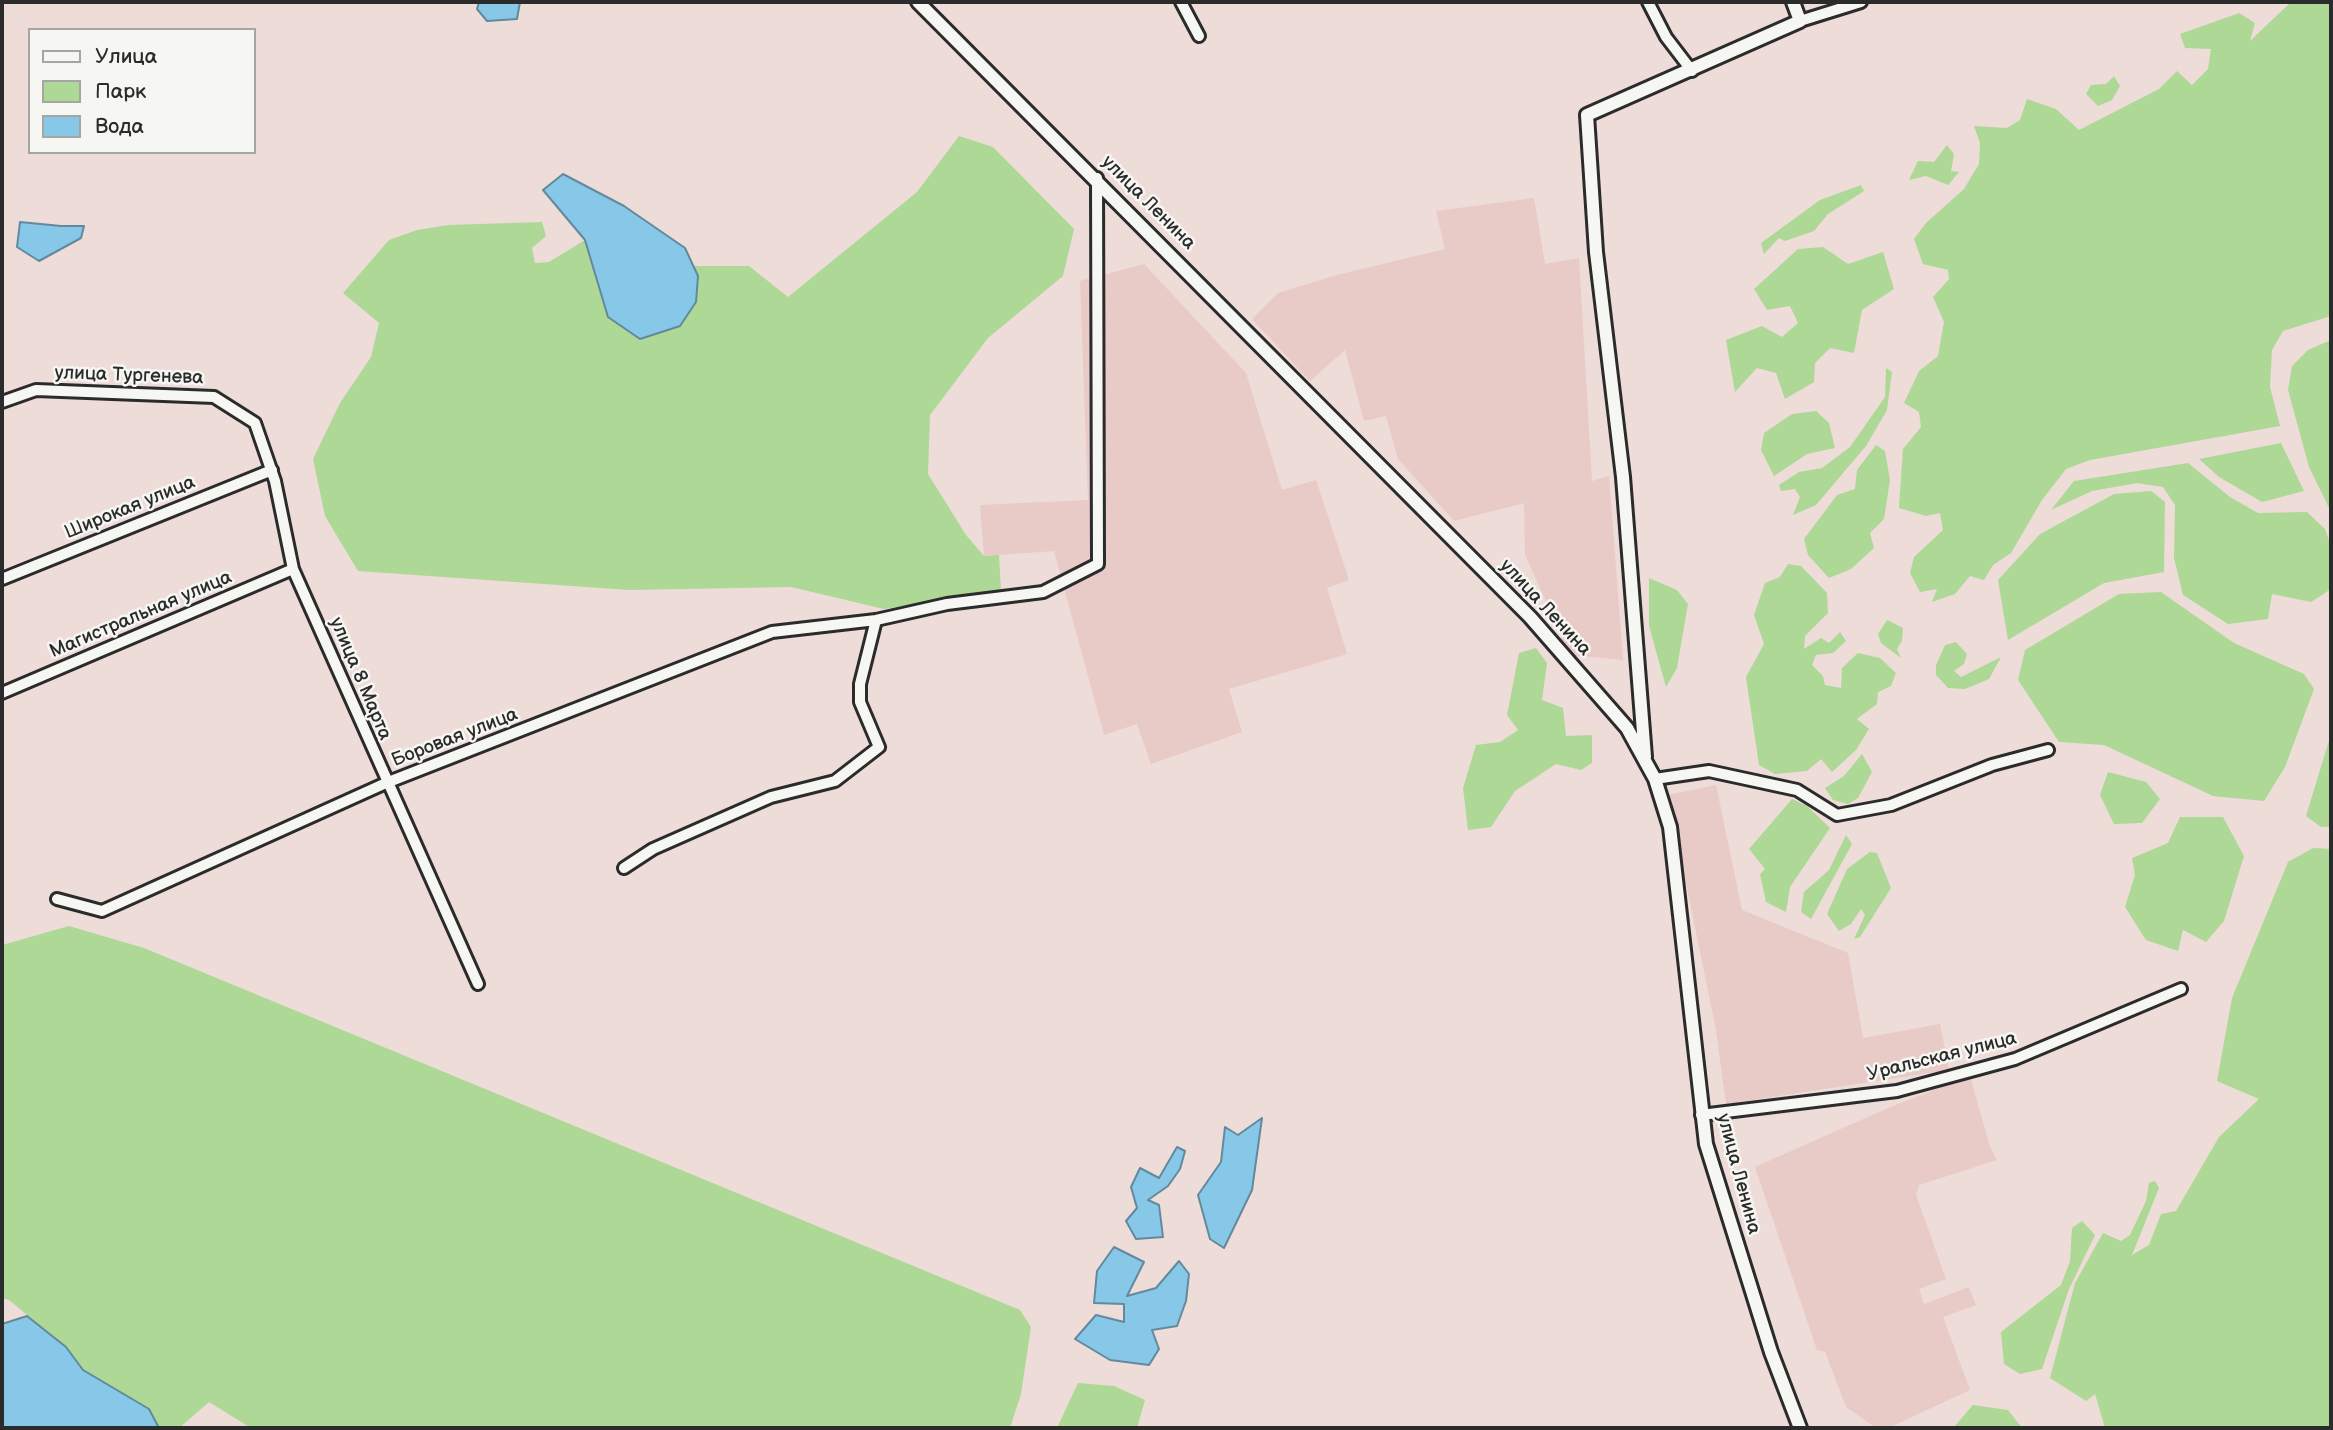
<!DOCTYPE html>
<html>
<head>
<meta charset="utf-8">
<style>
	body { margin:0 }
	#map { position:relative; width:2333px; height:1430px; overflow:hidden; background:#eedcd9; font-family:"Balsamiq Sans",sans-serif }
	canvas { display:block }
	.frame { position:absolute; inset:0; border:4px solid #2b2b2b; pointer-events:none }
	.legend { position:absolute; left:28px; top:28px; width:228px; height:126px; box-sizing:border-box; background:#f6f6f2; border:2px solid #a5a5a2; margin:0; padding:9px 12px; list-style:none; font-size:21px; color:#2b2b2b }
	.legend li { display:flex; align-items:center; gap:14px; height:35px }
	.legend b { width:35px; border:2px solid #a5a5a2 }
</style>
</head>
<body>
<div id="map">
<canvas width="2333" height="1430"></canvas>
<div class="frame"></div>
<ul class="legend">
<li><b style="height:9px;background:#f6f6f2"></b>Улица</li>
<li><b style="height:19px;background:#add896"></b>Парк</li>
<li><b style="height:19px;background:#87c8e8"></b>Вода</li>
</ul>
</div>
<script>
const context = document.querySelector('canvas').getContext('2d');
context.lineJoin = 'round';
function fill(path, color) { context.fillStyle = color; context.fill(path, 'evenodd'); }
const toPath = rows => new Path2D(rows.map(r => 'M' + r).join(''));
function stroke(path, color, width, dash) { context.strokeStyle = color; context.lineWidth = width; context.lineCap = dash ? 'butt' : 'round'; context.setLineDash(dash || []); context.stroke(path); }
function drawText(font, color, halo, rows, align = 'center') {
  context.font = font + ' "Balsamiq Sans",sans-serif'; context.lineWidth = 5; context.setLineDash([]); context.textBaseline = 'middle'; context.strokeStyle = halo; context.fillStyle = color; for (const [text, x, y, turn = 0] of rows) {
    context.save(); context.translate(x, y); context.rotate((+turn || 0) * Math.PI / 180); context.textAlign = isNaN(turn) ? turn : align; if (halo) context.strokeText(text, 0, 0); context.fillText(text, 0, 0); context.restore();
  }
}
const built = toPath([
	[1534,198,1545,264,1579,258,1592,481,1609,476,1623,660,1569,655,1525,554,1524,503,1454,521,1398,459,1386,416,1364,421,1345,350,1310,381,1252,319,1278,293,1337,275,1445,249,1436,211],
	[1144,264,1246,373,1282,490,1316,480,1349,580,1327,588,1347,654,1229,689,1242,732,1151,764,1137,724,1104,735,1054,551,984,556,980,505,1088,500,1080,281],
	[1716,785,1742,910,1848,953,1863,1038,1940,1024,1949,1070,1726,1104,1716,1030,1668,795],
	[1970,1076,1990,1147,1997,1160,1919,1185,1916,1195,1946,1279,1919,1289,1924,1304,1969,1287,1976,1305,1943,1317,1970,1390,1888,1428,1876,1428,1846,1407,1825,1352,1817,1350,1755,1167,1888,1108]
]);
const green = toPath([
	[2291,2,2331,2,2331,316,2283,331,2272,350,2270,387,2280,426,2090,460,2066,469,2042,500,2011,553,1993,565,1984,580,1970,576,1955,594,1932,602,1937,589,1920,592,1910,573,1914,557,1943,530,1940,513,1926,516,1899,508,1903,449,1921,427,1919,412,1904,403,1919,371,1938,356,1944,322,1933,297,1949,279,1948,270,1923,264,1914,239,1926,223,1964,189,1979,164,1980,143,1974,126,2007,128,2020,120,2027,99,2056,109,2079,130,2159,89,2177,71,2192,85,2208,69,2211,49,2185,48,2180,34,2239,13,2255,23,2250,41],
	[2114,76,2120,86,2112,100,2098,106,2086,94,2091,85,2106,84],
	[959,136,993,147,1074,229,1063,276,988,338,930,415,928,474,966,535,984,556,999,555,1001,591,884,609,791,587,629,590,358,571,325,516,313,459,340,403,371,357,379,323,343,293,389,240,417,230,449,225,542,222,546,236,532,248,535,263,549,262,585,240,608,317,698,276,693,266,749,266,788,297,917,192],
	[1947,145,1954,154,1951,171,1959,172,1948,185,1926,176,1909,180,1918,161,1934,162],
	[1861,185,1864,191,1828,214,1814,231,1785,241,1779,238,1764,254,1761,243,1820,200],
	[1823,247,1848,264,1883,252,1894,289,1862,310,1854,353,1830,348,1815,363,1814,382,1785,399,1776,373,1757,368,1735,392,1726,340,1762,326,1782,337,1798,323,1790,306,1767,310,1754,289,1798,249],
	[2331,340,2331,512,2309,467,2288,390,2292,366,2308,350],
	[1886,368,1892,372,1887,410,1866,446,1816,505,1793,515,1800,497,1795,489,1781,491,1779,485,1799,472,1822,468,1850,447,1885,397],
	[1816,411,1829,423,1835,448,1807,454,1774,476,1761,450,1764,433,1792,414],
	[2281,443,2304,491,2262,502,2219,477,2199,459],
	[1876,445,1885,451,1890,480,1884,519,1870,533,1874,548,1851,569,1829,578,1808,555,1804,539,1837,495,1855,489,1857,470],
	[2188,463,2230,497,2258,513,2307,512,2325,529,2331,546,2331,589,2311,602,2272,594,2268,619,2228,624,2183,595,2174,558,2175,505,2163,487,2137,483,2092,491,2051,510,2074,481],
	[2151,491,2165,502,2164,572,2104,583,2008,640,1998,580,2040,534,2114,494],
	[1788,564,1801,566,1827,593,1828,613,1805,636,1804,649,1821,638,1829,643,1840,632,1846,641,1833,653,1816,655,1812,665,1823,676,1825,685,1841,688,1842,668,1858,653,1880,658,1896,673,1891,686,1878,692,1877,704,1857,719,1869,729,1856,750,1832,772,1821,759,1807,771,1775,774,1759,765,1746,677,1764,644,1754,615,1765,583,1780,577],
	[1649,578,1677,590,1688,604,1677,668,1666,687,1649,626],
	[2161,592,2234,643,2304,674,2314,689,2285,767,2264,801,2213,796,2104,745,2059,742,2018,680,2025,650,2119,594],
	[1887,620,1903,628,1902,641,1897,649,1901,658,1881,643,1878,634],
	[1956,642,1967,654,1964,664,1954,671,1961,677,2001,657,1989,679,1965,689,1948,688,1936,675,1936,665,1945,645],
	[1536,648,1547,663,1542,700,1563,708,1566,736,1592,735,1592,763,1581,770,1556,764,1515,791,1491,827,1468,830,1463,788,1476,745,1500,742,1518,730,1507,715,1519,653],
	[2331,734,2331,827,2321,827,2306,816],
	[1862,754,1872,772,1858,798,1848,804,1833,800,1825,788,1844,776],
	[2108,772,2146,782,2160,799,2142,823,2114,824,2100,795],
	[1792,799,1807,806,1830,828,1790,887,1786,912,1766,902,1760,874,1765,869,1749,849],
	[2180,817,2223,817,2244,856,2224,921,2206,942,2183,930,2178,951,2146,940,2125,907,2135,875,2132,858,2168,843],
	[1846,835,1852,844,1811,919,1801,912,1804,892,1829,870],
	[2313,848,2331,849,2331,1428,2105,1428,2095,1394,2086,1401,2050,1378,2075,1283,2103,1233,2121,1241,2130,1235,2146,1201,2149,1183,2155,1181,2159,1188,2132,1255,2149,1245,2161,1214,2176,1211,2219,1137,2259,1099,2217,1081,2232,998,2288,862],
	[1870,852,1877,853,1891,888,1860,937,1854,939,1865,915,1861,909,1851,924,1839,931,1827,914,1847,869],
	[69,926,144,948,1020,1310,1031,1327,1021,1394,1010,1428,251,1428,209,1402,179,1428,159,1428,149,1409,83,1370,66,1347,9,1300,2,1298,2,945],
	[2082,1221,2095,1235,2069,1289,2042,1369,2020,1374,2004,1364,2001,1332,2061,1285,2070,1261,2072,1228],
	[1078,1383,1114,1386,1145,1400,1137,1428,1057,1428],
	[1973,1405,2008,1410,2022,1428,1953,1428]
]);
const water = toPath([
	[479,2,520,2,517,19,487,21,477,9,479,2],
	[563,174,624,206,685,248,698,276,696,302,680,326,640,339,608,317,585,240,543,190,563,174],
	[20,222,61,226,84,226,81,238,39,261,17,247,20,222],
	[1262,1118,1252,1190,1224,1248,1210,1239,1198,1195,1221,1162,1225,1127,1238,1135,1262,1118],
	[1177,1147,1185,1151,1180,1169,1168,1186,1148,1200,1159,1205,1163,1237,1136,1239,1126,1221,1137,1208,1131,1187,1140,1168,1159,1178,1177,1147],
	[1114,1247,1144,1262,1127,1296,1156,1288,1179,1261,1189,1274,1186,1301,1177,1326,1152,1330,1159,1349,1149,1365,1110,1360,1075,1339,1096,1315,1124,1322,1124,1304,1094,1303,1097,1271,1114,1247],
	[27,1316,66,1347,83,1370,149,1409,159,1428,2,1428,2,1324,27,1316]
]);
const minor = toPath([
	[1181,2,1199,36],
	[1648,2,1666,37,1692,71],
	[1800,21,1861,2],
	[2,402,36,390,214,397,255,423,275,481,293,569,478,984],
	[2,579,272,470],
	[2,693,293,569],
	[1655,779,1709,771,1797,790,1837,815,1891,805,1992,765,2048,750],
	[624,868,653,849,771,797,835,781,879,747,860,702,860,684,876,620],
	[57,899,102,911,386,783,772,632,876,620,947,604,1043,592,1098,564,1097,178],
	[1701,1115,1897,1091,2015,1059,2181,989]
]);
const tertiary = toPath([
	[918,2,1530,617,1627,728,1655,779,1670,827,1706,1144,1771,1352,1800,1428],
	[1645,757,1623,477,1596,252,1587,115,1800,21,1793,2]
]);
const streetNames = [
	["улица Ленина",1148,203,45],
	["улица Тургенева",129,376,2],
	["Широкая улица",130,508,-22],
	["улица Ленина",1545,608,47],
	["Магистральная улица",141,615,-23],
	["улица 8 Марта",360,679,67],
	["Боровая улица",455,738,-21],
	["Уральская улица",1942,1057,-14],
	["улица Ленина",1738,1174,75]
];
fill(built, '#e8cac7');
fill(green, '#add896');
fill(water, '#87c8e8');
stroke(water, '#62899c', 2);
stroke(minor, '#2b2b2b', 16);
stroke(tertiary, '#2b2b2b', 18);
stroke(minor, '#f6f6f2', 10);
stroke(tertiary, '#f6f6f2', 12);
drawText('19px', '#2b2b2b', '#f6f6f2', streetNames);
</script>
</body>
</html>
